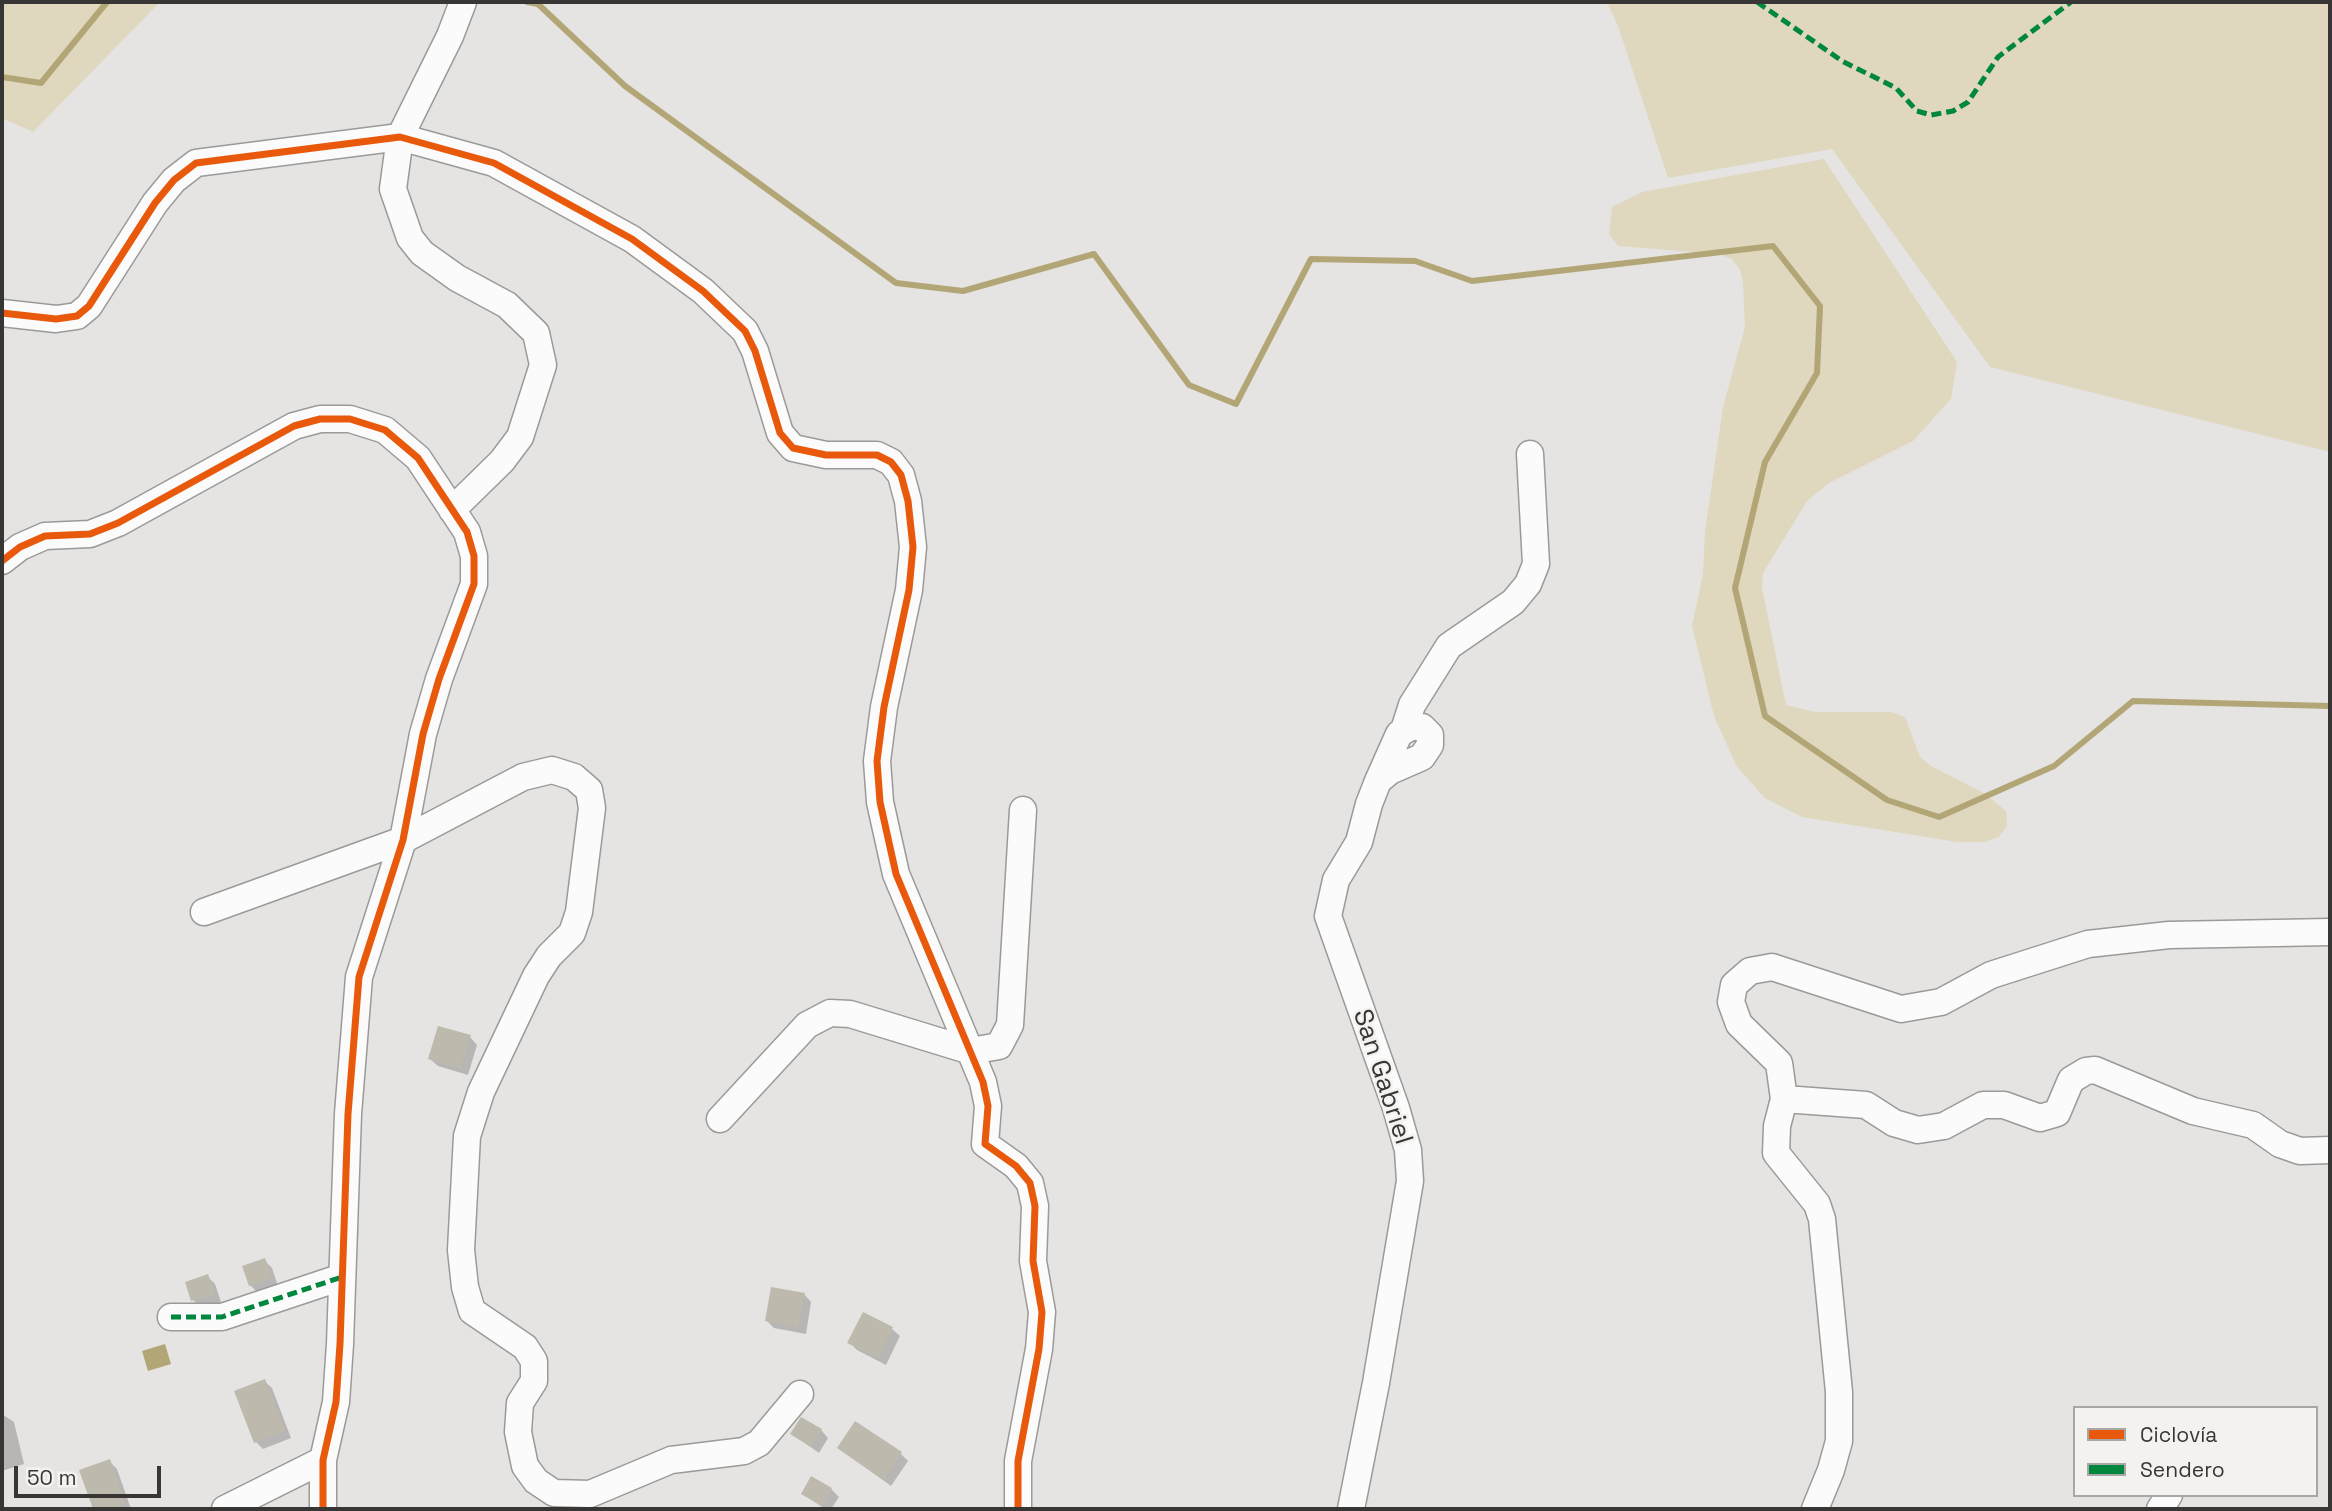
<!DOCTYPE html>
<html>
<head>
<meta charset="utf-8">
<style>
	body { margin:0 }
	#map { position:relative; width:2332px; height:1511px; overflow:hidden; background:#e5e4e2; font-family:"Space Grotesk",sans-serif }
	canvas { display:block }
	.frame { position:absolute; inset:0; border:4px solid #373635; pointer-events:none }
	.legend { position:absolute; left:2073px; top:1406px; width:245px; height:91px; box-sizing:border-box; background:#f3f2ef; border:2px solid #a8a7a5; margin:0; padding:9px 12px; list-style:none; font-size:21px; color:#373635 }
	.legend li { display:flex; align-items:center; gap:14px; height:35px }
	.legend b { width:35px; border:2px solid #a8a7a5 }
	.scale { position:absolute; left:14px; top:1466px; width:147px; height:32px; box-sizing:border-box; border:4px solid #373635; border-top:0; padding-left:9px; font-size:21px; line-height:24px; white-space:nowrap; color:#373635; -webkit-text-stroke:5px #f3f2ef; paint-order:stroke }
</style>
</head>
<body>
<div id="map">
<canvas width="2332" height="1511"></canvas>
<div class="frame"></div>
<ul class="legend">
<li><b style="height:9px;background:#e8590c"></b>Ciclovía</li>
<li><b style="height:9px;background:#00873e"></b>Sendero</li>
</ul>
<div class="scale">50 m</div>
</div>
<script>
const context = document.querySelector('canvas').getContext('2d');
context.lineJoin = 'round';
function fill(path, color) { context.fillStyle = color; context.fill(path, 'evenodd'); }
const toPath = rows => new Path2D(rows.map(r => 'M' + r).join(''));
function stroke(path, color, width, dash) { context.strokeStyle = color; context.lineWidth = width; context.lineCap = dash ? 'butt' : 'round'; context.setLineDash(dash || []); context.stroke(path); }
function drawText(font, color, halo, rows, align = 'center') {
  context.font = font + ' "Space Grotesk",sans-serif'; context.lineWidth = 5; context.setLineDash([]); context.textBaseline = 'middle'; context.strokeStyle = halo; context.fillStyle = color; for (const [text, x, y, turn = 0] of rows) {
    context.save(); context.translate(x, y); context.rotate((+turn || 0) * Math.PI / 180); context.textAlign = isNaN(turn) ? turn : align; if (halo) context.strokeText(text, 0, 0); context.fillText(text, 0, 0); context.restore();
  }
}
const green = toPath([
	[2,2,160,2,33,132,2,118],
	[1607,2,2330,2,2330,452,1990,367,1832,149,1668,178,1618,26],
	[1824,159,1957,362,1951,399,1913,441,1829,483,1807,501,1763,573,1762,588,1786,705,1815,712,1891,712,1905,717,1920,757,1931,766,1984,793,2006,811,2007,826,1999,837,1985,842,1957,842,1802,817,1765,798,1737,767,1714,716,1692,626,1703,574,1705,532,1723,407,1745,327,1743,283,1740,270,1732,259,1719,254,1618,246,1609,234,1612,207,1642,192]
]);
const water = toPath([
	[165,1344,171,1364,148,1371,142,1351]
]);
const shadow = toPath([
	[470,1037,477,1045,468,1075,438,1066,430,1059],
	[264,1260,272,1268,278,1286,258,1293,250,1285],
	[207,1276,215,1284,221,1302,201,1308,193,1300],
	[804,1294,811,1302,806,1334,774,1328,767,1321],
	[864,1314,892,1329,900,1336,886,1365,857,1350,850,1343],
	[264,1381,272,1388,291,1438,263,1449,256,1442],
	[2,1414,14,1422,24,1464,2,1471],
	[821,1430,828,1438,819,1453,792,1434],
	[839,1448,901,1454,908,1461,891,1486],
	[109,1461,117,1469,131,1509,95,1509,82,1471],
	[831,1489,839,1497,831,1509,825,1509,803,1494]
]);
const stream = toPath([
	[527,2,538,4,625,86,896,283,963,291,1094,254,1189,385,1236,404,1311,259,1415,261,1472,281,1773,246,1820,306,1817,373,1765,462,1735,588,1765,716,1887,800,1939,817,2054,766,2133,701,2330,706],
	[2,77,41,83,107,2]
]);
const building = toPath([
	[438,1026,471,1035,460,1069,428,1059],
	[265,1258,272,1278,249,1286,242,1266],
	[208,1274,215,1294,191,1301,185,1282],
	[771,1287,805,1293,798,1327,765,1321],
	[863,1312,893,1327,878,1358,847,1343],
	[265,1379,285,1431,254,1443,234,1391],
	[801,1417,822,1429,811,1447,790,1434],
	[855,1421,902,1452,883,1480,837,1448],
	[110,1459,125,1504,110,1509,93,1509,79,1470],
	[811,1476,832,1488,822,1506,801,1494]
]);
const minor = toPath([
	[2,313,56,319,77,316,89,306,155,203,174,180,196,163,400,137,494,163,632,239,703,291,745,331,755,351,780,433,793,448,826,455,877,455,891,462,901,475,908,501,913,547,909,590,884,707,877,761,880,802,896,874,983,1082,988,1106,985,1144,1016,1166,1030,1183,1035,1206,1033,1261,1042,1312,1039,1349,1018,1461,1018,1509],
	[452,510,502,461,520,437,543,365,536,333,507,305,457,278,422,253,410,238,393,189,400,137,450,36,463,2],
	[2,561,20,547,45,536,90,534,118,523,294,426,320,419,350,419,385,430,418,458,467,532,474,556,474,584,439,679,423,734,403,840,359,977,348,1114,340,1344,336,1402,323,1460,323,1509],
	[1404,730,1412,705,1449,646,1513,602,1528,584,1536,564,1530,454],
	[204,912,403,840,523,777,552,770,574,777,589,790,592,808,579,912,572,933,549,956,536,976,481,1092,467,1136,461,1250,465,1287,472,1311,525,1347,534,1361,534,1381,520,1403,518,1432,525,1466,536,1481,554,1493,590,1494,671,1460,744,1451,759,1443,800,1394],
	[1784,1099,1866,1105,1894,1123,1918,1130,1944,1126,1983,1105,2004,1105,2040,1118,2057,1113,2071,1080,2086,1071,2095,1070,2193,1111,2253,1125,2280,1144,2300,1151,2330,1150],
	[720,1119,807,1025,830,1013,850,1014,971,1051,999,1046,1010,1025,1023,810],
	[171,1317,222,1317,342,1277],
	[225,1509,323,1460],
	[1351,1509,1376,1383,1410,1181,1408,1150,1396,1108,1328,916,1336,880,1359,842,1369,804,1378,781,1399,734,1410,727,1422,727,1430,735,1430,745,1422,757,1390,771,1378,781],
	[1815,1509,1831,1470,1839,1441,1839,1392,1822,1219,1817,1204,1776,1153,1777,1126,1784,1099,1779,1063,1739,1024,1731,1002,1734,985,1750,971,1772,967,1901,1009,1941,1002,1991,975,2088,944,2169,935,2330,932],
	[2160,1509,2169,1495]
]);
const quiet = toPath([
	[1757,2,1842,61,1896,88,1917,111,1931,115,1953,111,1968,102,1998,57,2071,2],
	[171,1317,222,1317,342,1277]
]);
const cycleway = toPath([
	[2,313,56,319,77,316,89,306,155,203,174,180,196,163,400,137,494,163,632,239,703,291,745,331,755,351,780,433,793,448,826,455,877,455,891,462,901,475,908,501,913,547,909,590,884,707,877,761,880,802,896,874,983,1082,988,1106,985,1144,1016,1166,1030,1183,1035,1206,1033,1261,1042,1312,1039,1349,1018,1461,1018,1509],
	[2,561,20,547,45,536,90,534,118,523,294,426,320,419,350,419,385,430,418,458,467,532,474,556,474,584,439,679,423,734,403,840,359,977,348,1114,340,1344,336,1402,323,1460,323,1509]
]);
const streetNames = [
	["San Gabriel",1382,1077,72]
];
fill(green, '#dfd7be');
fill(water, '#b3a676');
fill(shadow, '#0003');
stroke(stream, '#b3a676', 6);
fill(building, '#bdb9ac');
stroke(minor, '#9b9a98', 29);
stroke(minor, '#fbfbfb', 26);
stroke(quiet, '#00873e', 5, [10, 5]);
stroke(cycleway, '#e8590c', 7);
drawText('26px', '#373635', '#f3f2ef', streetNames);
</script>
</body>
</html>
